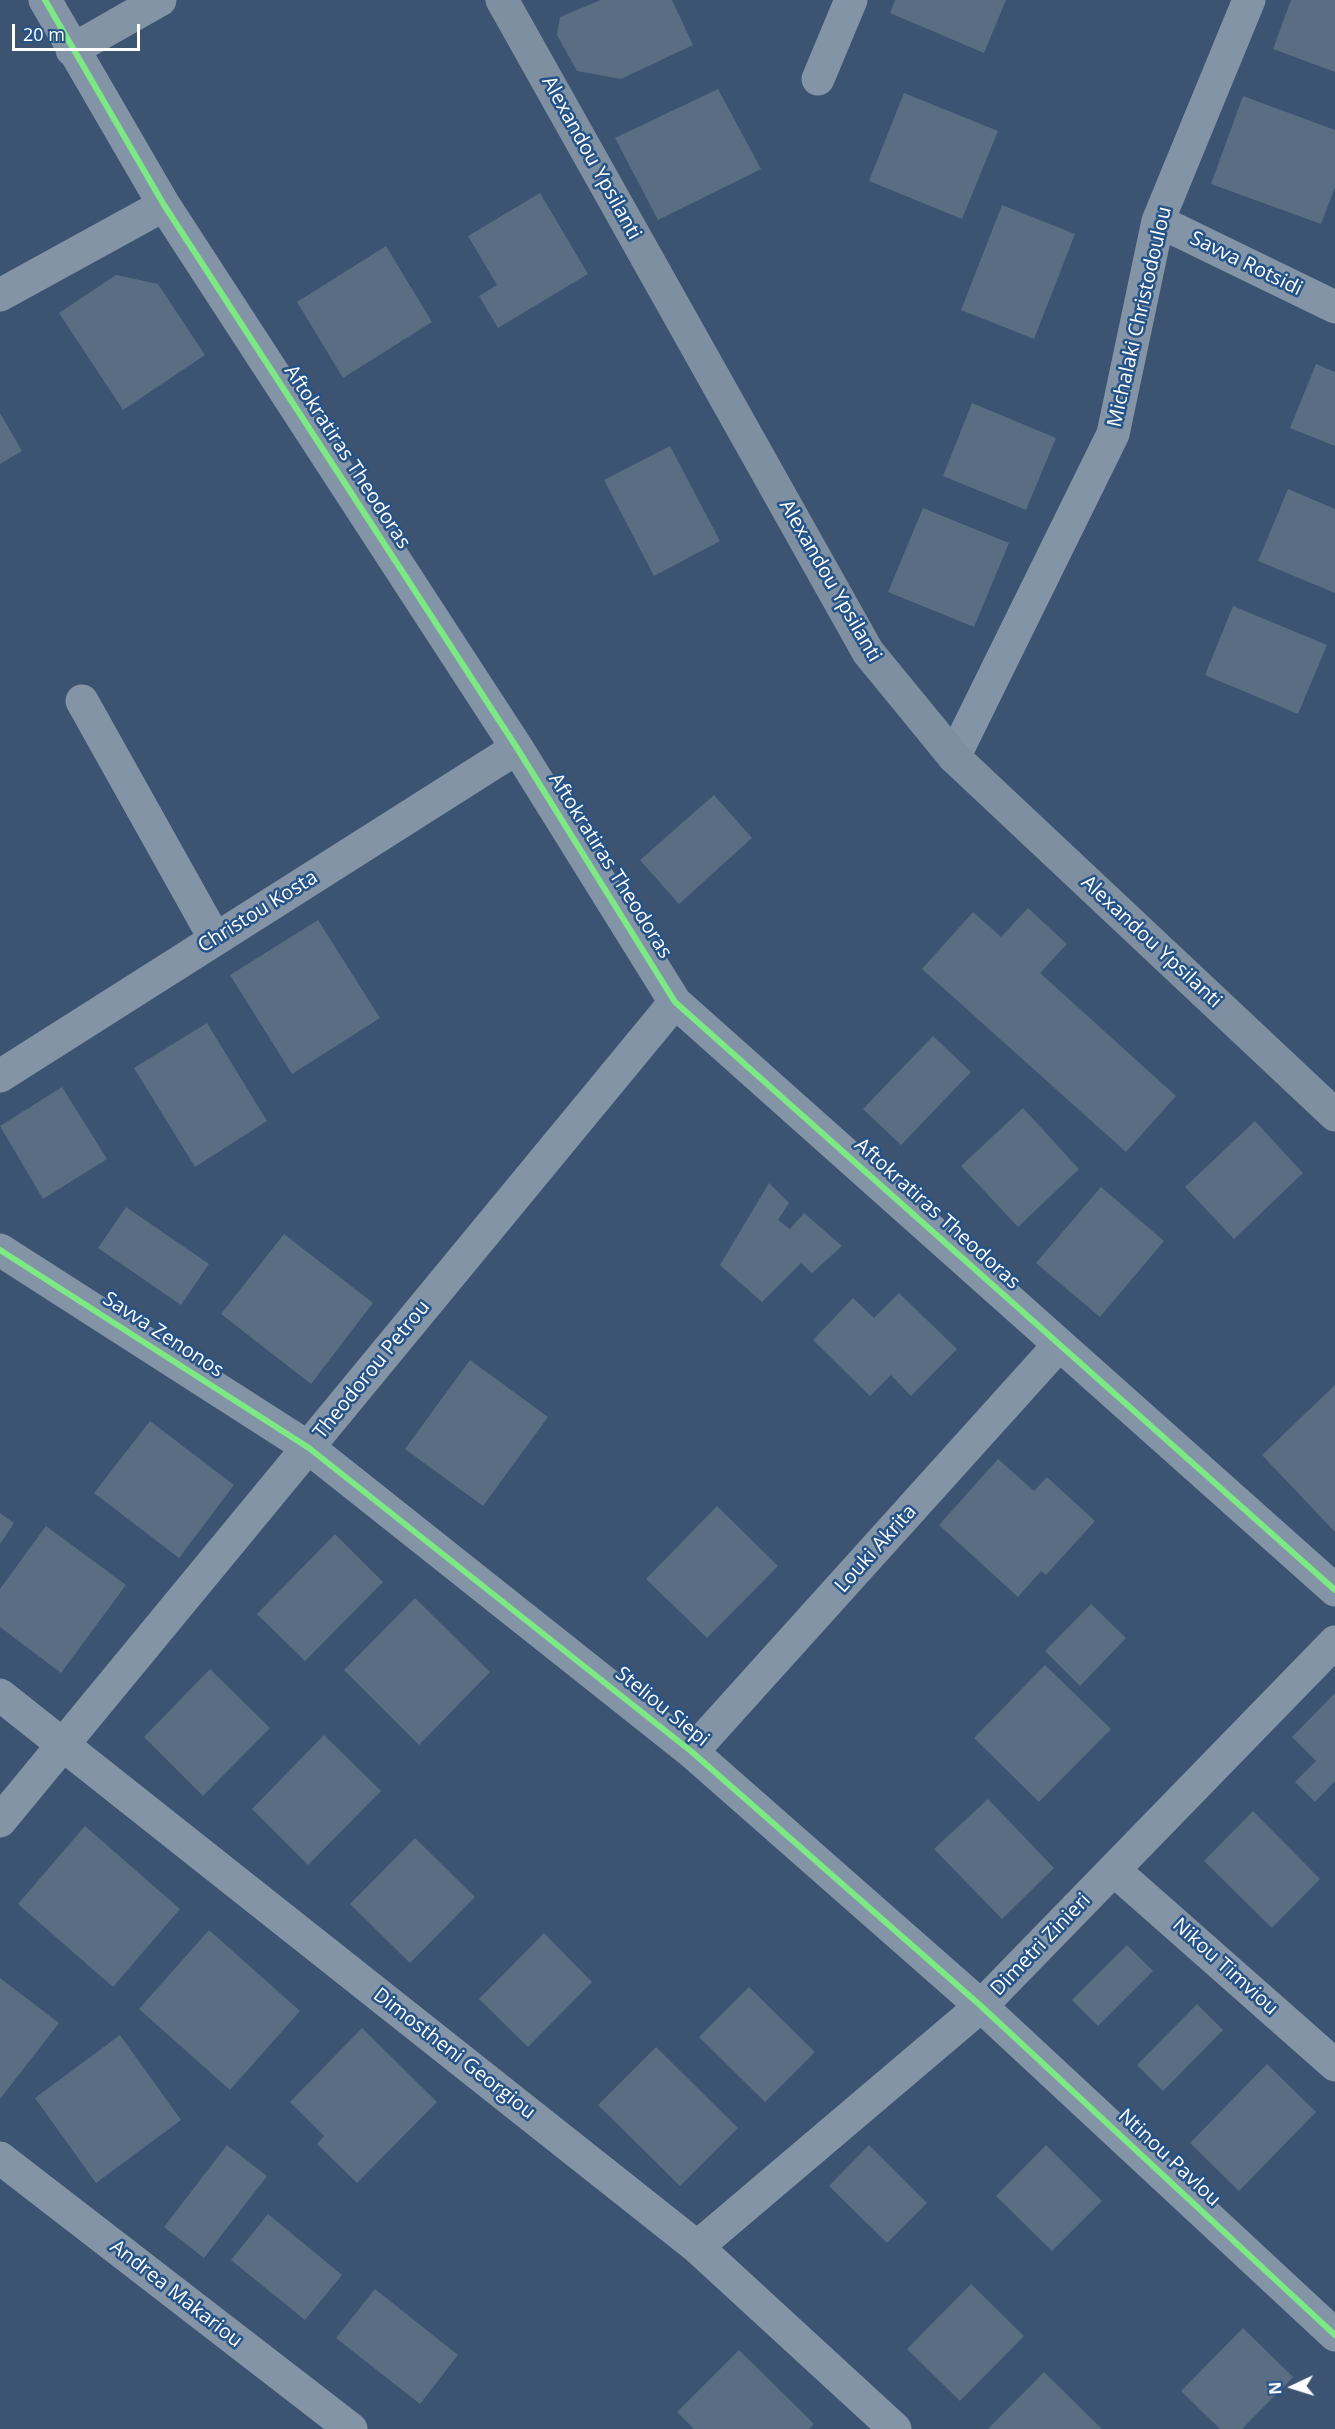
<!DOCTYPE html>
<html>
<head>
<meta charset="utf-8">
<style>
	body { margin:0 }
	#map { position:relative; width:1335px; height:2429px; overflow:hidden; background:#3c5471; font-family:"Open Sans",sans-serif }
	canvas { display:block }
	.north { position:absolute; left:1263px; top:2357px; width:60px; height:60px; -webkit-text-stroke:4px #265387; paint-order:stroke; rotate:266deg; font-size:16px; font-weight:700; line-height:24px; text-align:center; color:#fff }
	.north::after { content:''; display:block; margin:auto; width:21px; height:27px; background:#fff; clip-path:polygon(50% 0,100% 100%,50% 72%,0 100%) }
	.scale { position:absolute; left:12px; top:24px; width:128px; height:27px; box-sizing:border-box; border:3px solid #fff; border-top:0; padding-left:8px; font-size:18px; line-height:21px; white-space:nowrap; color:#fff; -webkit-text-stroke:4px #265387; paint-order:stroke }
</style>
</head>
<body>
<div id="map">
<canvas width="1335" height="2429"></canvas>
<div class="north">N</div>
<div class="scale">20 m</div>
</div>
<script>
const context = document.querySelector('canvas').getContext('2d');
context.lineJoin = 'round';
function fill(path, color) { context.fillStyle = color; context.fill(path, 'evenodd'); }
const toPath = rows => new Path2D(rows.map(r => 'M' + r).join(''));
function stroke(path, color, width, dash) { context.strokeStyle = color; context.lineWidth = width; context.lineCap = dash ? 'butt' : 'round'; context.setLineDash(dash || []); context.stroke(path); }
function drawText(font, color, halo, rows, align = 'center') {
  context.font = font + ' "Open Sans",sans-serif'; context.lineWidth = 5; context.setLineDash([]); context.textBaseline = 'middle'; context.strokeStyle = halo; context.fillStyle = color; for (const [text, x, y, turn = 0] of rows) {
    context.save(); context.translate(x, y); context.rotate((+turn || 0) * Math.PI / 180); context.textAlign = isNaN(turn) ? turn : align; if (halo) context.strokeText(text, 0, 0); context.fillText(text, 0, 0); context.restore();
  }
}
const building = toPath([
	[601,0,672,0,693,45,621,79,577,71,557,35,560,17],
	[895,0,1006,0,984,53,890,13],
	[1291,0,1335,0,1335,72,1273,49],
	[718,89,761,169,658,220,615,138],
	[904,93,998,131,962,219,869,181],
	[1243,96,1335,130,1335,187,1321,224,1211,184],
	[540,193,588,274,498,328,479,296,497,285,468,236],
	[1002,205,1075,234,1034,339,961,310],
	[386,246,432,322,343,378,297,302],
	[116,275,158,284,205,355,123,410,59,313],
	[1316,364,1335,372,1335,446,1290,428],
	[972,403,1056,438,1026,510,943,476],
	[0,413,22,451,0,464],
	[670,446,720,541,654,576,604,480],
	[1288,489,1335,509,1335,593,1258,561],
	[923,508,1009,543,974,627,888,592],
	[1233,606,1327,645,1298,714,1205,675],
	[714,795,752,838,679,904,640,860],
	[1028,908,1067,944,1040,973,1176,1096,1126,1152,922,969,973,912,1001,937],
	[318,920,380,1018,292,1074,230,975],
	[207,1023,267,1121,195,1167,134,1068],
	[933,1036,971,1072,901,1145,863,1109],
	[62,1087,107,1159,43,1199,0,1126],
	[1023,1108,1079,1169,1018,1227,961,1166],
	[1255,1121,1303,1173,1234,1239,1185,1187],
	[769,1183,789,1203,778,1220,790,1229,804,1213,842,1246,812,1273,801,1263,762,1302,720,1265],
	[1101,1187,1164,1241,1100,1317,1036,1263],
	[126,1207,209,1264,181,1305,98,1248],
	[284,1234,373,1303,311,1384,221,1314],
	[899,1293,957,1349,911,1396,891,1375,870,1396,813,1340,853,1298,874,1318],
	[470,1360,548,1417,483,1506,405,1449],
	[1335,1385,1335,1532,1262,1455],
	[150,1421,234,1485,179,1558,94,1493],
	[998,1459,1034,1491,1047,1477,1095,1521,1046,1575,1041,1571,1018,1597,939,1525],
	[717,1506,778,1566,707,1638,646,1579],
	[0,1513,14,1523,0,1544],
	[46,1526,126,1585,61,1673,0,1627,0,1589],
	[335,1534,383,1582,305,1661,257,1614],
	[415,1598,490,1672,419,1745,344,1670],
	[1091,1604,1126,1638,1080,1686,1045,1651],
	[1045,1665,1111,1729,1039,1802,974,1738],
	[210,1669,270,1728,203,1796,144,1737],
	[1335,1693,1335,1781,1315,1802,1295,1782,1316,1761,1292,1737],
	[324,1735,381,1791,308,1865,252,1809],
	[988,1799,1054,1868,1002,1919,934,1849],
	[1253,1811,1320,1879,1272,1928,1204,1861],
	[85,1826,180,1909,113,1987,18,1904],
	[415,1838,475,1897,410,1963,350,1904],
	[209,1930,300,2011,230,2090,139,2009],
	[544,1933,592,1982,528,2047,479,1999],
	[1127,1945,1153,1971,1098,2026,1072,2000],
	[0,1978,59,2023,0,2099],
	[749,1987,815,2052,765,2102,699,2037],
	[1197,2004,1223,2030,1163,2091,1137,2065],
	[362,2028,437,2102,357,2183,317,2144,324,2136,290,2102],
	[120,2035,181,2120,96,2183,35,2098],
	[656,2047,738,2128,680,2186,598,2105],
	[1267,2064,1316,2112,1239,2191,1190,2143],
	[227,2145,267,2176,204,2258,164,2227],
	[869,2145,927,2203,887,2243,829,2186],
	[1046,2145,1102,2201,1052,2251,996,2196],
	[268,2214,342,2275,305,2320,231,2260],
	[971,2284,1024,2336,960,2401,907,2349],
	[375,2289,458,2355,420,2404,336,2338],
	[1243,2328,1293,2377,1242,2429,1220,2429,1181,2391],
	[739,2350,814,2424,809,2429,694,2429,677,2412],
	[1044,2372,1102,2429,988,2429]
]);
const minor = toPath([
	[45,0,164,205,517,748,675,1002,1335,1590],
	[72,50,160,0],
	[818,79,851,0],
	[1158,221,1335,307],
	[0,295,164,205],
	[82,701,215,939],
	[954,757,1113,434,1158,221,1249,0],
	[0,1076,517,748],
	[0,1250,309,1448,692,1752,981,2006,1335,2335],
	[0,1695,697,2247,895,2429],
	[692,1752,1059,1345],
	[0,1821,675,1002],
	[1114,1870,1335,2065],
	[0,2158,351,2429],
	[697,2247,981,2006,1335,1642]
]);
const secondary = toPath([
	[502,0,868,652,954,757,1335,1115]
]);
const cycleway = toPath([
	[45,0,164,205,517,748,675,1002,1335,1590],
	[0,1250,309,1448,692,1752,981,2006,1335,2335]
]);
const streetNames = [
	["Alexandou Ypsilanti",591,158,61],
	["Savva Rotsidi",1246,264,26],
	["Michalaki Christodoulou",1140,317,-77],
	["Aftokratiras Theodoras",347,457,57],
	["Alexandou Ypsilanti",830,581,60],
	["Aftokratiras Theodoras",610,866,58],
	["Christou Kosta",258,912,-32],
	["Alexandou Ypsilanti",1151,942,43],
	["Aftokratiras Theodoras",937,1214,42],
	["Savva Zenonos",163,1335,33],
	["Theodorou Petrou",372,1370,-51],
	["Louki Akrita",876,1549,-48],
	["Steliou Siepi",662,1707,39],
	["Dimetri Zinieri",1041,1945,-46],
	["Nikou Timviou",1225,1967,42],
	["Dimostheni Georgiou",454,2054,38],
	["Ntinou Pavlou",1169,2158,43],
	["Andrea Makariou",176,2294,38]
];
fill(building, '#596d83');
stroke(minor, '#8394a7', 33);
stroke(secondary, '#7e8fa2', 33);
stroke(cycleway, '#7ce984', 6);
drawText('20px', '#fff', '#265387', streetNames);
</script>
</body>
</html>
